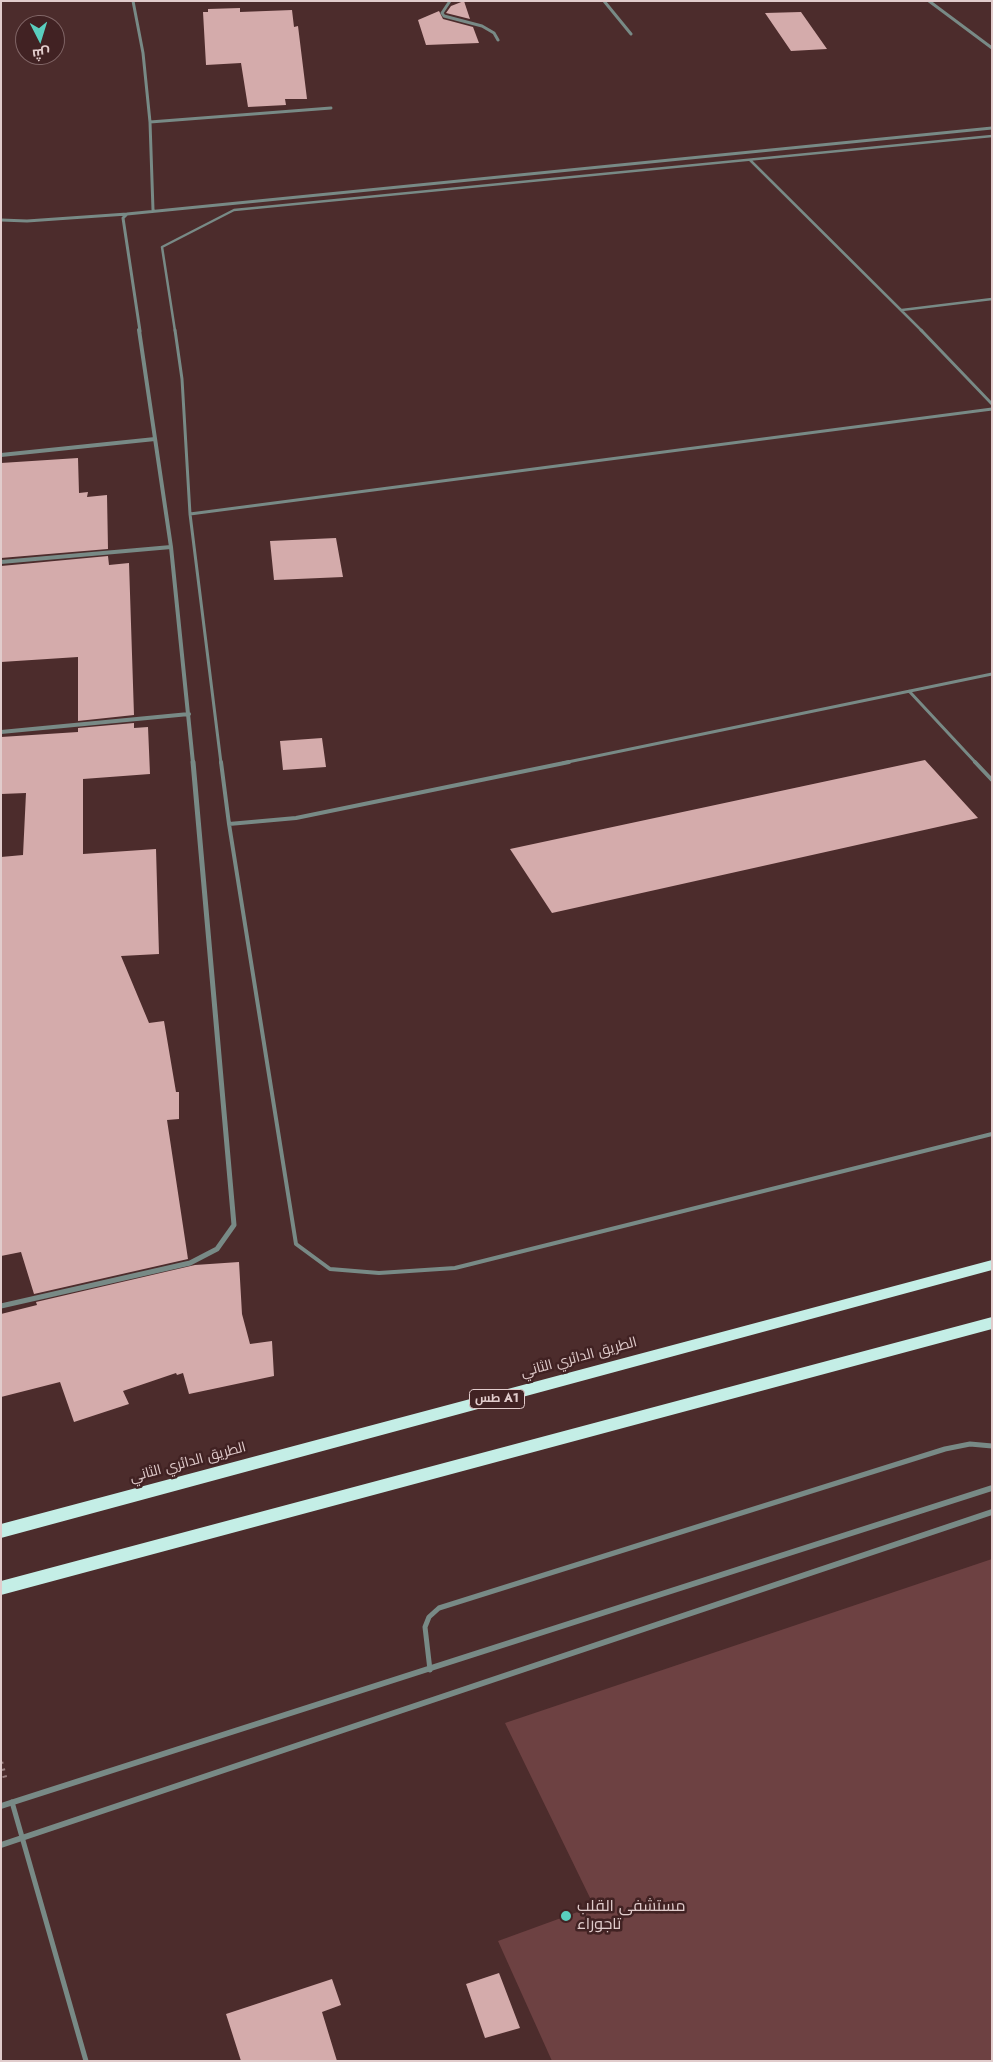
<!DOCTYPE html>
<html>
<head>
<meta charset="utf-8">
<style>
	body { margin:0 }
	#map { position:relative; width:993px; height:2062px; overflow:hidden; background:#4c2c2c; font-family:Jost,Cairo,sans-serif }
	canvas { display:block }
	.frame { position:absolute; inset:0; border:2px solid #e1cccc; pointer-events:none }
	.north { position:absolute; left:15px; top:15px; width:50px; height:50px; box-sizing:border-box; background:#412223; border:1px solid #816667; border-radius:50%; rotate:175deg; font-size:14px; font-weight:700; line-height:20px; text-align:center; color:#e1cccc }
	.north::after { content:''; display:block; margin:auto; width:18px; height:22px; background:#59cebe; clip-path:polygon(50% 0,100% 100%,50% 72%,0 100%) }
</style>
</head>
<body>
<div id="map">
<canvas width="993" height="2062"></canvas>
<div class="frame"></div>
<div class="north">ش</div>
</div>
<script>
const context = document.querySelector('canvas').getContext('2d');
context.lineJoin = 'round';
function fill(path, color) { context.fillStyle = color; context.fill(path, 'evenodd'); }
const toPath = rows => new Path2D(rows.map(r => 'M' + r).join(''));
function stroke(path, color, width, dash) { context.strokeStyle = color; context.lineWidth = width; context.lineCap = dash ? 'butt' : 'round'; context.setLineDash(dash || []); context.stroke(path); }
function drawText(font, color, halo, rows, align = 'center') {
  context.font = font + ' Jost,Cairo,sans-serif'; context.lineWidth = 5; context.setLineDash([]); context.textBaseline = 'middle'; context.strokeStyle = halo; context.fillStyle = color; for (const [text, x, y, turn = 0] of rows) {
    context.save(); context.translate(x, y); context.rotate((+turn || 0) * Math.PI / 180); context.textAlign = isNaN(turn) ? turn : align; if (halo) context.strokeText(text, 0, 0); context.fillText(text, 0, 0); context.restore();
  }
}
const green = toPath([
	[992,1559,992,2061,552,2061,498,1941,594,1906,505,1723]
]);
const building = toPath([
	[464,1,470,19,446,13,451,6],
	[240,8,240,12,292,10,294,27,298,26,307,99,285,99,286,105,248,107,241,63,206,65,203,12,208,12,208,9],
	[439,11,443,19,473,27,479,43,426,45,418,20],
	[801,12,827,49,791,51,765,13],
	[78,458,79,493,88,492,87,497,107,495,108,549,1,558,1,463],
	[336,538,343,577,274,580,270,541],
	[108,556,109,565,129,563,134,715,78,721,78,657,1,662,1,566],
	[134,723,134,728,148,727,150,774,83,779,83,854,156,849,159,954,121,956,149,1023,164,1021,176,1092,179,1092,179,1119,167,1120,188,1259,34,1294,21,1252,1,1256,1,857,23,855,26,793,1,794,1,737,78,732,78,728],
	[322,738,326,767,283,770,280,741],
	[925,760,978,818,552,913,510,849],
	[239,1262,242,1314,250,1344,272,1341,274,1376,189,1394,183,1373,177,1375,176,1373,123,1391,129,1404,74,1422,60,1382,1,1397,1,1314,37,1305,36,1302,195,1265],
	[499,1973,520,2028,485,2038,466,1984],
	[332,1979,341,2005,322,2012,337,2061,241,2061,226,2014]
]);
const path = toPath([
	[1,1762,6,1782]
]);
const serviceFar3 = toPath([
	[750,160,922,331],
	[902,310,992,299],
	[175,331,162,247,234,210,992,136]
]);
const serviceFar2 = toPath([
	[175,330,182,379,190,514,221,763],
	[921,330,992,404],
	[190,514,992,409],
	[909,691,976,763],
	[563,763,992,674]
]);
const serviceFar1 = toPath([
	[221,762,229,824,296,1244,330,1269,379,1273,455,1268,992,1134],
	[975,762,992,780],
	[229,824,296,818,569,762]
]);
const service = toPath([
	[430,1670,425,1627,429,1617,439,1608,945,1449,970,1444,992,1446],
	[12,1802,86,2061]
]);
const minorFar3 = toPath([
	[133,1,143,53,150,122,153,210],
	[450,1,442,13,444,16,482,26,494,33,498,40],
	[604,1,631,34],
	[929,1,992,48],
	[150,122,331,108],
	[1,220,27,221,127,214],
	[140,331,123,218,127,214,992,128]
]);
const minorFar2 = toPath([
	[139,330,171,547,193,763],
	[1,455,155,439],
	[1,562,171,547],
	[1,732,189,714]
]);
const minorFar1 = toPath([
	[1,1306,190,1263,217,1249,234,1225,193,762]
]);
const minor = toPath([
	[1,1806,992,1488],
	[1,1845,992,1512]
]);
const trunk = toPath([
	[992,1260,992,1270,1,1538,1,1524,992,1260],
	[992,1317,992,1329,1,1595,1,1581,992,1317]
]);
const markers = [
	[566,1916,6,"#59cebe"]
];
const shields = [
	[497,1399,55]
];
const shieldNames = [
	["طس A1",497,1399]
];
const streetNames = [
	["الطريق الدائري الثاني",579,1358,-15],
	["الطريق الدائري الثاني",188,1463,-15]
];
const nearPoinames = [
	["مستشفى القلب",577,1907],
	["تاجوراء",577,1925]
];
fill(green, '#6d4142');
fill(building, '#d4abab');
stroke(path, '#987d7d', 4.5, [2, 5]);
stroke(serviceFar3, '#788a86', 2.5);
stroke(serviceFar2, '#788a86', 3);
stroke(serviceFar1, '#788a86', 4);
stroke(service, '#788a86', 5);
stroke(minorFar3, '#788a86', 3);
stroke(minorFar2, '#788a86', 4);
stroke(minorFar1, '#788a86', 5);
stroke(minor, '#788a86', 6);
fill(trunk, '#c4eee6');
for (const [x, y, r, color] of markers) { const dot = new Path2D(); dot.arc(x, y, r, 0, 2 * Math.PI); context.fillStyle = color; context.fill(dot); stroke(dot, '#412223', 2); }
for (const [x, y, w] of shields) { const box = new Path2D(); box.roundRect(x - w / 2, y - 9.5, w, 19, 4); context.fillStyle = '#412223'; context.fill(box); stroke(box, '#e1cccc', 1); }
drawText('bold 12px', '#e1cccc', null, shieldNames);
drawText('14px', '#e1cccc', '#412223', streetNames);
drawText('16px', '#e1cccc', '#412223', nearPoinames, 'left');
</script>
</body>
</html>
